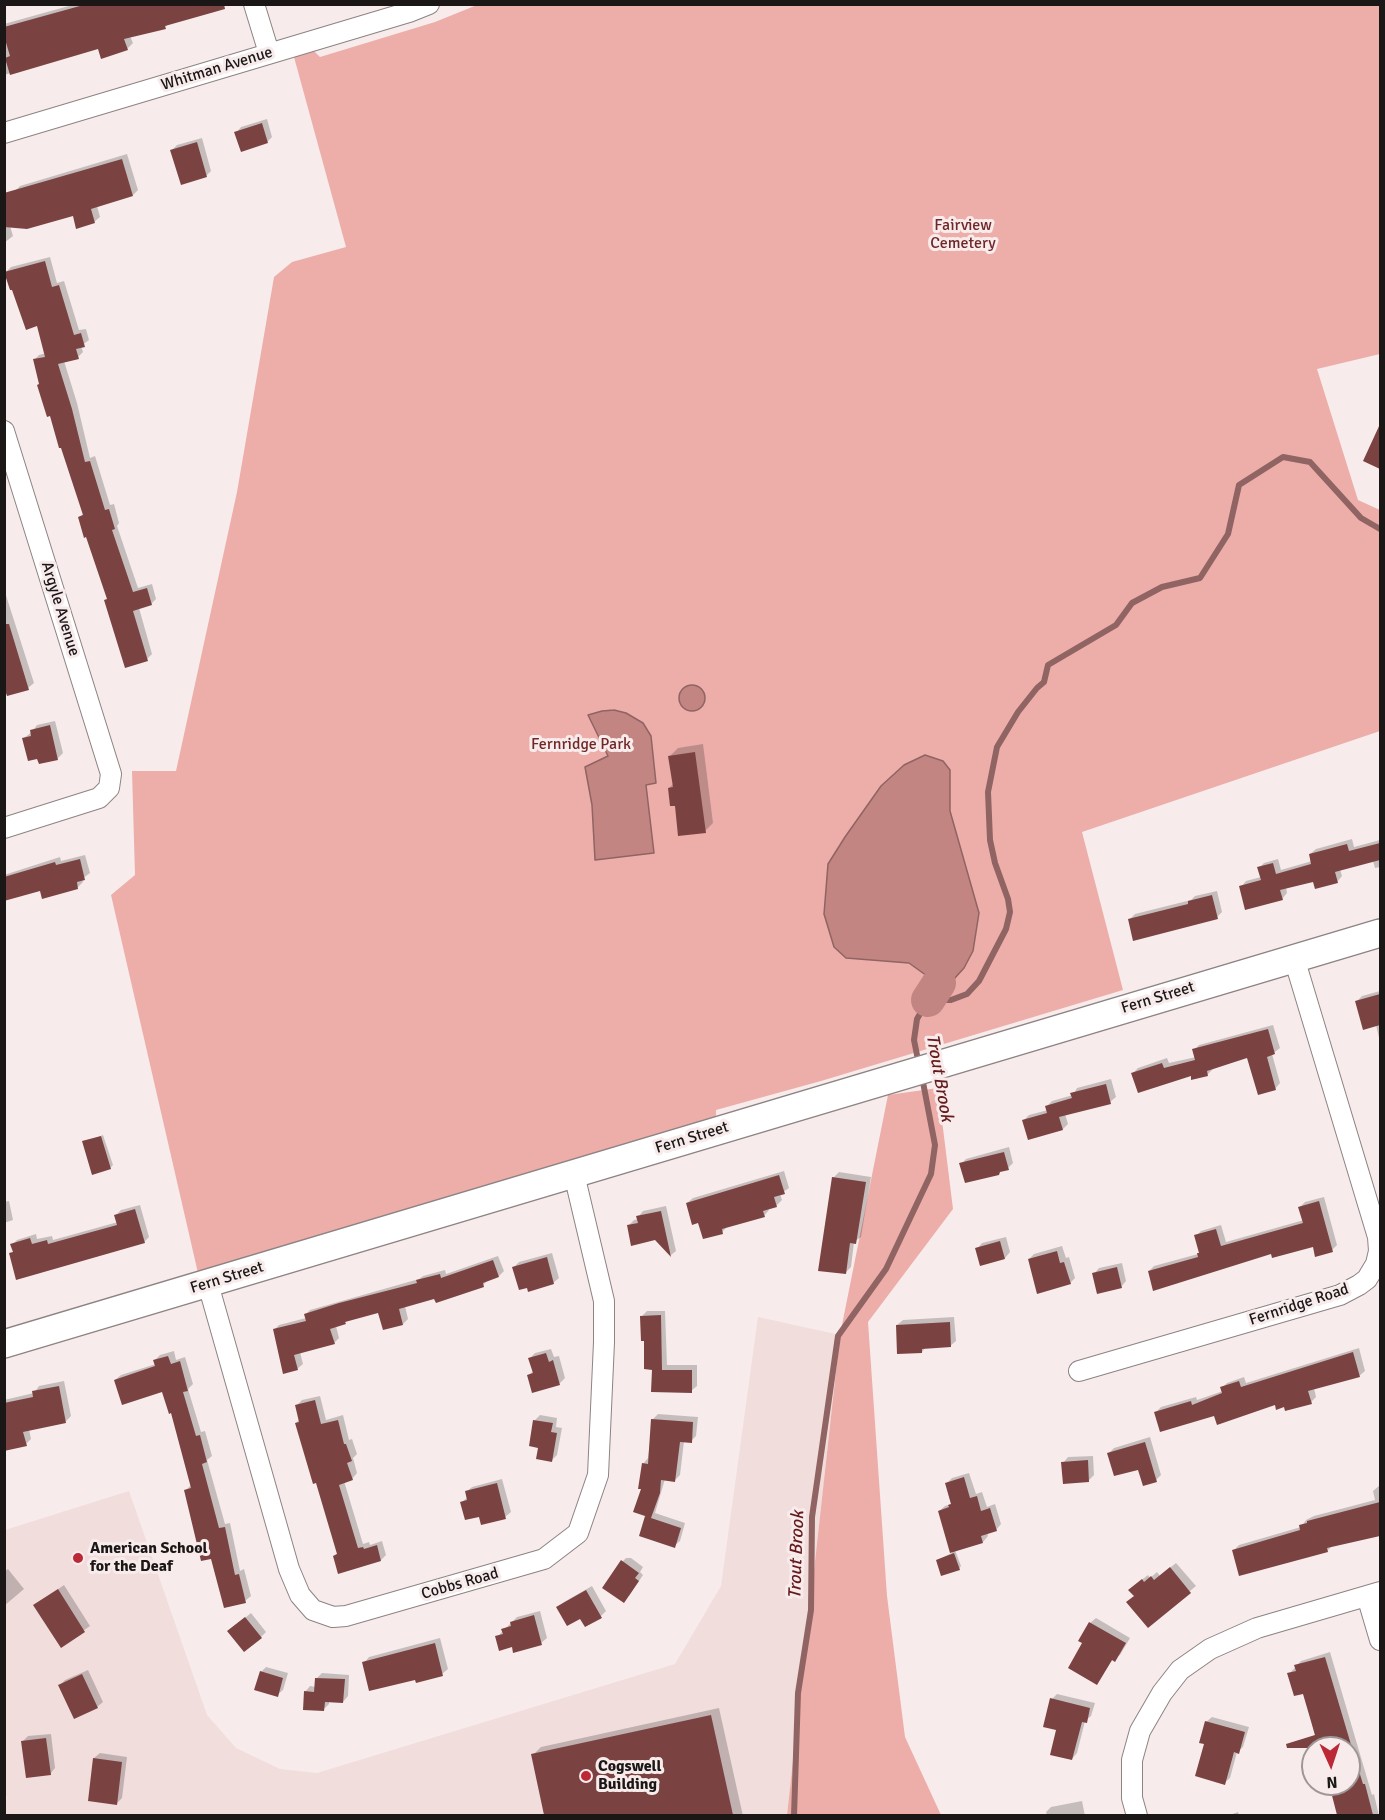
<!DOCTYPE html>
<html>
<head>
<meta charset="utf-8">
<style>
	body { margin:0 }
	#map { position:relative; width:1385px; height:1820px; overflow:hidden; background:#f7eceb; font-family:Signika,sans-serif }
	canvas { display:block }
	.frame { position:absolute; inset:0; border:6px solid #1b1717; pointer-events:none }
	.north { position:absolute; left:1301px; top:1736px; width:60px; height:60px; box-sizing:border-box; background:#f7eceb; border:2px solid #9f9796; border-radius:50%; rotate:177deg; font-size:16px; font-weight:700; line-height:24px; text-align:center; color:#1b1717 }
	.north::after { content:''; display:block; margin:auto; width:21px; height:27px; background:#ba2935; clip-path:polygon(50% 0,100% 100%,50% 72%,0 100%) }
</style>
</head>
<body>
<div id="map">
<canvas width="1385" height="1820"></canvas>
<div class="frame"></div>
<div class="north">N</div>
</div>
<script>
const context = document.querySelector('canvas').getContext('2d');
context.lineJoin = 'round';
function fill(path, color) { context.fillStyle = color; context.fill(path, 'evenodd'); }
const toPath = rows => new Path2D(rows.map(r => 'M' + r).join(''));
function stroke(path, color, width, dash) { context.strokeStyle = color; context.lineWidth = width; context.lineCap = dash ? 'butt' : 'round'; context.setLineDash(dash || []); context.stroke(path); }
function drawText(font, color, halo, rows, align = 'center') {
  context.font = font + ' Signika,sans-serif'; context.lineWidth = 6; context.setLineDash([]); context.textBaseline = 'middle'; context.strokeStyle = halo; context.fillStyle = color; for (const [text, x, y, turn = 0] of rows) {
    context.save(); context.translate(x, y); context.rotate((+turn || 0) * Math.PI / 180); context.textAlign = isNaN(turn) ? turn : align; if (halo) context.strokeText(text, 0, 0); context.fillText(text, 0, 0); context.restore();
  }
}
const built = toPath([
	[758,1317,840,1335,787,1815,5,1816,5,1803,7,1798,4,1791,5,1530,129,1491,207,1715,236,1748,280,1769,317,1773,675,1664,721,1586]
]);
const green = toPath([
	[477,5,1380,5,1380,354,1317,369,1358,500,1380,510,1380,731,1082,832,1123,990,821,1081,716,1110,716,1118,198,1273,111,895,135,875,132,771,176,771,237,492,274,277,292,262,346,247,294,57,314,51,320,57,435,22],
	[938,1088,953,1209,868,1322,887,1596,905,1737,941,1815,787,1815,840,1335,888,1095]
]);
const water = toPath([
	'679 698a13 13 0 1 1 26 0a13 13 0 1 1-26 0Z',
	[614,710,626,713,643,723,651,736,656,783,646,785,654,853,595,860,592,805,585,767,608,756,588,715,602,711,614,710],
	[925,755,943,761,950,770,950,811,979,913,973,951,964,968,945,989,909,963,846,958,834,947,824,914,828,864,845,837,881,786,904,765,925,755]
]);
const shadow = toPath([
	[76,4,214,4,170,23,165,27,130,36,133,43,127,49,99,47,4,75,4,24],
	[267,119,272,137,267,142,236,133,241,127],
	[202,138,211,171,206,176,172,150,177,145],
	[127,154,138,190,133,195,97,206,100,217,94,222,74,214,10,226,13,236,4,243,4,194,15,191,20,186],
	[50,257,57,283,64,281,79,330,86,329,89,340,81,346,83,352,78,357,64,361,77,403,90,458,95,456,110,505,114,504,119,523,117,526,138,588,152,584,156,599,151,604,139,608,152,654,147,659,108,598,80,517,84,513,34,360,39,355,46,353,38,324,6,272,11,267],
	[4,589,34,683,28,688,4,682],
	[55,721,63,753,57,759,24,738,32,732,37,725],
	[703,744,713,823,705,831,676,805,669,788,674,783,670,756,678,748],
	[1352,839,1354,847,1380,840,1380,867,1375,868,1373,861,1340,869,1342,876,1337,882,1314,880,1286,887,1287,893,1282,899,1241,887,1246,881,1261,877,1259,868,1264,863,1278,859,1281,870,1312,861,1310,854,1316,849],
	[85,855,90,873,82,879,83,882,78,887,41,889,4,900,4,875,60,857,61,861],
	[1217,891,1222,912,1217,917,1130,919,1135,914,1191,900,1195,896],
	[1380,991,1380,1042,1376,1025,1357,1001,1362,996],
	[1273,1025,1280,1048,1272,1054,1280,1083,1275,1089,1248,1056,1213,1069,1208,1074,1133,1073,1138,1068,1167,1058,1169,1063,1196,1057,1194,1050,1199,1045],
	[1111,1079,1116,1097,1110,1102,1065,1114,1068,1124,1063,1129,1024,1120,1029,1115,1048,1110,1047,1106,1052,1101,1073,1095,1077,1088],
	[103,1135,113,1165,110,1168,84,1142],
	[1009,1147,1013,1163,1008,1168,961,1164,966,1159],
	[784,1171,789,1188,780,1194,782,1200,776,1206,768,1208,769,1210,764,1216,727,1227,722,1232,699,1222,687,1203,693,1198],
	[839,1172,871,1177,861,1237,854,1242,851,1267,846,1272,833,1178],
	[1324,1197,1337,1245,1332,1250,1314,1245,1149,1271,1154,1266,1198,1254,1201,1252,1196,1236,1201,1231,1221,1225,1226,1242,1304,1220,1300,1207,1305,1202],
	[9,1201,13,1220,4,1223,4,1202],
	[140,1205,149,1237,144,1242,10,1254,14,1251,12,1245,17,1240,36,1234,37,1239,52,1236,53,1240,118,1222,116,1215,121,1210],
	[666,1206,676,1251,671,1255,655,1239,628,1226,634,1220,639,1219,638,1217,643,1211],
	[1006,1237,1010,1252,1005,1258,981,1264,977,1249,982,1243],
	[1062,1246,1066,1258,1069,1257,1075,1278,1070,1283,1029,1259,1034,1254],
	[552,1253,559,1278,553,1283,514,1267,519,1262],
	[498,1256,504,1271,499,1276,488,1280,483,1285,405,1306,408,1319,403,1324,384,1328,379,1312,348,1319,345,1323,336,1326,339,1338,334,1343,300,1352,303,1364,297,1369,274,1330,279,1325,306,1318,305,1315,310,1310,419,1279,423,1276,445,1270,446,1274],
	[1122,1263,1126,1281,1121,1287,1094,1274,1099,1268],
	[647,1311,665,1311,667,1365,697,1365,697,1386,691,1391,653,1368,645,1340,642,1316],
	[954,1317,956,1341,950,1346,926,1347,922,1352,897,1325,903,1320],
	[1359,1348,1365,1371,1359,1376,1314,1388,1316,1397,1311,1402,1285,1405,1276,1403,1215,1414,1156,1412,1161,1407,1196,1397,1197,1400,1223,1391,1222,1388,1227,1383,1244,1377,1246,1383],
	[551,1349,554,1357,559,1356,565,1378,560,1383,533,1391,529,1375,534,1370,530,1358,535,1353],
	[174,1351,176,1360,185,1357,193,1384,188,1389,201,1432,205,1431,212,1456,207,1460,225,1524,230,1523,240,1571,244,1569,251,1596,245,1601,212,1557,186,1490,191,1485,172,1411,163,1390,115,1380,121,1375,156,1364,155,1360,160,1355],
	[64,1381,71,1416,66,1421,29,1429,31,1439,26,1444,4,1449,4,1400,34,1393,39,1386],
	[320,1396,326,1420,343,1415,349,1440,352,1439,357,1454,353,1458,357,1473,352,1479,344,1481,363,1544,369,1542,370,1545,382,1541,386,1555,381,1560,334,1556,338,1553,317,1481,296,1423,300,1419,297,1405,302,1400],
	[658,1414,698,1417,696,1436,691,1441,684,1441,680,1475,675,1480,665,1479,655,1513,685,1523,680,1541,674,1546,646,1517,643,1464,648,1458,653,1419],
	[540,1415,557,1418,556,1427,562,1428,557,1455,551,1461,540,1446,535,1420],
	[1150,1437,1161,1475,1156,1480,1139,1468,1109,1453,1114,1448],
	[1093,1456,1094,1475,1089,1480,1063,1463,1068,1457],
	[969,1473,976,1494,982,1492,987,1507,995,1504,1001,1524,996,1530,987,1532,988,1536,983,1542,955,1550,961,1566,959,1569,937,1560,952,1553,939,1511,945,1506,951,1504,946,1484,952,1478],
	[502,1479,511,1512,505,1517,480,1515,462,1502,468,1497,466,1492,472,1487],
	[1380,1485,1380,1535,1332,1546,1327,1551,1234,1550,1239,1545,1301,1527,1306,1520,1314,1516,1375,1500,1373,1491],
	[626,1558,631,1558,643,1567,640,1572,643,1575,629,1596,620,1564],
	[1176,1563,1196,1586,1148,1626,1135,1596,1135,1585,1148,1575,1150,1578,1157,1572,1160,1576],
	[8,1569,24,1589,4,1606,4,1572],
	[64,1585,90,1626,61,1646,35,1605],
	[592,1586,606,1611,601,1616,581,1617,558,1607,564,1602],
	[540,1611,547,1638,541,1643,513,1645,497,1637,517,1617],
	[251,1613,266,1632,261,1637,235,1626],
	[1096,1618,1130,1638,1120,1655,1113,1659,1097,1683,1084,1643,1090,1623],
	[440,1638,448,1669,442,1674,416,1678,364,1663,369,1657],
	[1330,1652,1372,1795,1374,1794,1379,1816,1338,1816,1330,1784,1349,1784,1349,1748,1318,1748,1304,1692,1289,1674,1301,1661],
	[266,1667,288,1673,283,1690,277,1695,261,1672],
	[88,1670,103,1702,97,1707,60,1685,65,1680],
	[322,1673,349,1675,348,1696,343,1702,329,1701,329,1704,323,1710,305,1692,310,1686,316,1687,317,1678],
	[1057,1694,1095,1703,1091,1716,1085,1721,1077,1753,1072,1759,1058,1728,1052,1699],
	[719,1708,743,1816,546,1816,533,1755,541,1747],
	[1212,1717,1249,1727,1243,1747,1237,1752,1230,1778,1224,1783,1206,1743,1206,1722],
	[51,1734,55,1768,50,1774,22,1742,28,1736],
	[100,1753,127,1757,122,1798,116,1804,94,1758],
	[1082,1801,1085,1816,1047,1816,1046,1812,1051,1807],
	[1238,1812,1239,1816,1227,1816]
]);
const stream = toPath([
	[919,1065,914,1040,917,1019,928,1000,951,1000,967,994,979,981,1006,929,1010,912,1008,899,995,863,990,840,988,792,997,747,1018,712,1037,688,1044,682,1048,665,1116,625,1132,603,1162,587,1200,578,1228,534,1239,485,1283,457,1310,462,1361,518,1380,529],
	[794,1816,798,1693,811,1610,812,1517,838,1336,886,1269,931,1174,935,1145,922,1077]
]);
const river = toPath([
	[928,1000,939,983]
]);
const building = toPath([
	[87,4,224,4,225,9,165,26,166,29,124,39,128,50,101,59,98,49,10,75,5,58,10,56,4,36,4,27],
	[262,123,268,143,241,152,234,132],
	[197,142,207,177,181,185,170,150],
	[122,159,133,196,91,209,95,223,76,229,73,216,27,229,4,227,4,193],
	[45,261,52,287,59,285,74,335,81,333,85,347,76,349,79,359,58,364,72,409,85,462,90,461,105,510,109,509,115,529,112,530,133,592,147,588,152,605,133,611,148,661,125,668,104,600,107,599,86,537,84,538,78,517,83,515,61,448,59,448,50,416,47,417,37,385,39,384,33,359,45,357,37,326,26,330,12,290,10,290,4,272],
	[1380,424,1380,469,1363,461],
	[4,624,9,624,29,690,7,696,4,687],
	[50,725,58,760,39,764,37,759,28,761,22,738,31,736,30,730],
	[695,752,706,833,678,836,675,806,670,806,668,788,673,787,668,756],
	[1380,843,1380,860,1335,872,1338,883,1315,889,1313,882,1280,890,1283,900,1245,910,1239,886,1261,880,1257,867,1273,863,1276,874,1311,864,1309,854,1347,844,1349,851],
	[80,859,85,880,77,882,78,889,42,899,40,891,4,901,4,877,55,862,56,865],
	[1212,895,1218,919,1133,941,1128,919,1188,904,1188,901],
	[1380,994,1380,1025,1363,1030,1355,1001],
	[1268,1029,1275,1054,1267,1057,1276,1090,1258,1095,1247,1058,1207,1071,1208,1076,1191,1080,1191,1076,1138,1093,1131,1073,1162,1063,1164,1068,1195,1060,1192,1049],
	[1106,1084,1111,1104,1059,1117,1063,1130,1028,1140,1022,1120,1047,1113,1045,1106,1072,1098,1070,1093],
	[101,1136,111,1169,92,1175,82,1141],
	[1004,1152,1009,1170,1000,1172,999,1175,965,1183,959,1163],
	[779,1175,785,1194,774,1197,777,1207,763,1211,765,1217,722,1229,723,1234,703,1239,698,1223,692,1225,686,1203],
	[832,1177,866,1182,856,1244,850,1243,846,1274,818,1271],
	[1319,1201,1333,1252,1315,1257,1313,1247,1272,1258,1271,1254,1153,1291,1148,1271,1198,1257,1197,1253,1199,1253,1194,1235,1216,1229,1221,1246,1303,1223,1298,1207],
	[135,1209,145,1243,16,1280,9,1253,13,1252,10,1244,30,1238,32,1244,47,1240,48,1244,117,1225,114,1215],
	[661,1211,671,1257,655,1240,631,1246,627,1225,638,1223,636,1216],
	[1000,1241,1005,1259,980,1266,975,1248],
	[1057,1251,1060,1263,1064,1262,1071,1284,1037,1294,1028,1259],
	[547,1257,554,1284,528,1292,527,1288,519,1290,512,1267],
	[493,1260,499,1277,483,1283,484,1287,436,1303,434,1299,399,1309,403,1325,383,1330,378,1313,345,1322,346,1324,330,1329,335,1344,294,1355,298,1370,283,1374,273,1329,306,1321,304,1314,339,1303,417,1283,416,1280,440,1274,441,1278],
	[1117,1267,1122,1288,1097,1294,1092,1273],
	[661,1315,662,1370,692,1370,692,1393,651,1392,652,1370,644,1369,644,1341,641,1341,640,1316],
	[950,1322,951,1347,922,1349,922,1353,897,1354,896,1325],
	[1353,1352,1360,1377,1308,1391,1312,1404,1285,1411,1284,1407,1276,1410,1275,1405,1217,1425,1214,1416,1160,1432,1154,1412,1191,1401,1192,1405,1222,1393,1220,1387,1239,1381,1241,1387],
	[546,1353,549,1362,553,1360,560,1385,532,1393,527,1375,533,1373,528,1358],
	[168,1356,171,1364,180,1361,188,1391,183,1392,196,1436,200,1435,207,1462,202,1464,219,1528,225,1527,235,1575,239,1574,246,1603,224,1608,211,1559,201,1561,184,1490,191,1488,171,1413,169,1414,162,1392,122,1405,114,1380,155,1366,153,1360],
	[59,1386,66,1423,23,1432,27,1446,4,1451,4,1403,33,1397,32,1391],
	[315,1400,321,1424,338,1420,344,1444,346,1444,352,1461,347,1463,353,1480,339,1485,358,1548,363,1547,364,1549,377,1545,381,1561,338,1574,333,1556,337,1554,316,1483,313,1484,295,1423,299,1422,295,1405],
	[651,1419,693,1422,692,1443,680,1442,675,1482,661,1480,660,1493,651,1518,633,1512,641,1489,638,1489,642,1463,648,1464],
	[533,1420,553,1423,551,1432,557,1433,552,1462,536,1459,538,1448,529,1446],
	[1145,1442,1157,1482,1143,1486,1138,1470,1114,1476,1107,1453],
	[1088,1460,1089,1482,1063,1484,1061,1462],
	[964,1477,970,1498,977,1496,981,1511,990,1508,997,1531,981,1536,983,1543,950,1553,938,1511,949,1507,948,1505,951,1504,945,1483],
	[497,1483,506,1519,481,1525,479,1517,465,1520,460,1502,467,1500,465,1491],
	[1380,1502,1380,1536,1327,1548,1328,1552,1239,1576,1232,1550,1300,1530,1299,1525,1307,1523,1307,1521],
	[645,1516,681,1528,675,1548,639,1536],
	[954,1553,960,1570,941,1576,936,1560],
	[621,1560,639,1573,635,1578,639,1581,624,1603,602,1588],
	[1170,1567,1191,1593,1148,1628,1126,1602,1134,1596,1128,1590,1142,1579,1144,1582,1151,1576,1154,1580],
	[58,1589,85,1632,61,1648,33,1605],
	[586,1590,602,1618,585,1627,580,1619,567,1626,556,1607],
	[534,1615,542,1645,513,1653,512,1647,499,1651,495,1636,503,1634,501,1629,511,1626,510,1622],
	[245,1617,262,1638,244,1652,227,1631],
	[1089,1622,1126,1643,1115,1662,1112,1660,1097,1685,1068,1668,1082,1643,1078,1641],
	[435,1643,443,1676,416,1683,415,1680,369,1691,362,1662],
	[1325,1657,1352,1748,1287,1748,1286,1744,1315,1735,1303,1694,1294,1696,1287,1673,1296,1671,1294,1665],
	[260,1671,283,1678,278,1697,254,1690],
	[82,1674,98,1708,74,1719,58,1685],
	[315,1678,345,1679,343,1703,325,1702,324,1711,303,1710,304,1691,314,1692],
	[1050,1698,1090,1708,1087,1723,1082,1722,1072,1760,1050,1755,1056,1730,1043,1727],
	[711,1715,733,1815,544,1815,531,1754],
	[1205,1721,1245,1732,1239,1754,1234,1752,1225,1785,1195,1776,1204,1744,1199,1743],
	[46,1738,51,1775,26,1778,21,1741],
	[1353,1752,1363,1784,1365,1784,1373,1815,1337,1815,1329,1784,1349,1784,1349,1753],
	[93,1758,122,1762,117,1805,88,1801]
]);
const street = toPath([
	[254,4,269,53],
	[4,133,409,12,429,4],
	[4,431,111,774,109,788,99,798,4,828],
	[208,1284,289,1569,300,1595,313,1610,333,1617,346,1616,544,1559,578,1533,598,1475,604,1342,604,1301,574,1174],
	[1079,1371,1340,1295,1359,1285,1367,1279,1376,1264,1379,1251,1378,1237,1294,958],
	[1367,1596,1380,1640],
	[1137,1816,1132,1798,1132,1760,1140,1731,1162,1693,1180,1670,1210,1649,1257,1628,1380,1592]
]);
const secondary = toPath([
	[4,1344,1380,933]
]);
const markers = [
	[78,1558,6,"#ba2935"],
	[586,1776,6,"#ba2935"]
];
const streetNames = [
	["Whitman Avenue",217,69,-17],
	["Argyle Avenue",60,609,73],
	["Fern Street",1158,998,-17],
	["Fern Street",692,1138,-17],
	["Fern Street",227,1278,-17],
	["Fernridge Road",1299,1305,-18],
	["Cobbs Road",460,1584,-16]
];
const parkNames = [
	["Fairview",963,226],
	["Cemetery",963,244],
	["Fernridge Park",581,745]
];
const poiNames = [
	["American School",90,1549],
	["for the Deaf",90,1567],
	["Cogswell",598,1767],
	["Building",598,1785]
];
const waterNames = [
	["Trout Brook",939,1078,80],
	["Trout Brook",797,1555,-88]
];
fill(built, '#f1dddc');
fill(green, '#edaeaa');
fill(water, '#c28582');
stroke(water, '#906462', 1.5);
fill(shadow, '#0003');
stroke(stream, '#906462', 6);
stroke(river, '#c28582', 34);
fill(building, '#7a4342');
stroke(street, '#8d8383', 22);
stroke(secondary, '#8d8383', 30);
stroke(street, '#fff', 20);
stroke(secondary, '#fff', 27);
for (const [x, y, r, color] of markers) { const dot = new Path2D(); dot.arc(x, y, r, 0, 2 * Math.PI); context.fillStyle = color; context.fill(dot); stroke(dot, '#f7eceb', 2); }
drawText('16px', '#1b1717', '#f7eceb', streetNames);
drawText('16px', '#712627', '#f7eceb', parkNames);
drawText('bold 16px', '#1b1717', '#f7eceb', poiNames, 'left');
drawText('italic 18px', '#651b1e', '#f7eceb', waterNames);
</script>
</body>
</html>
